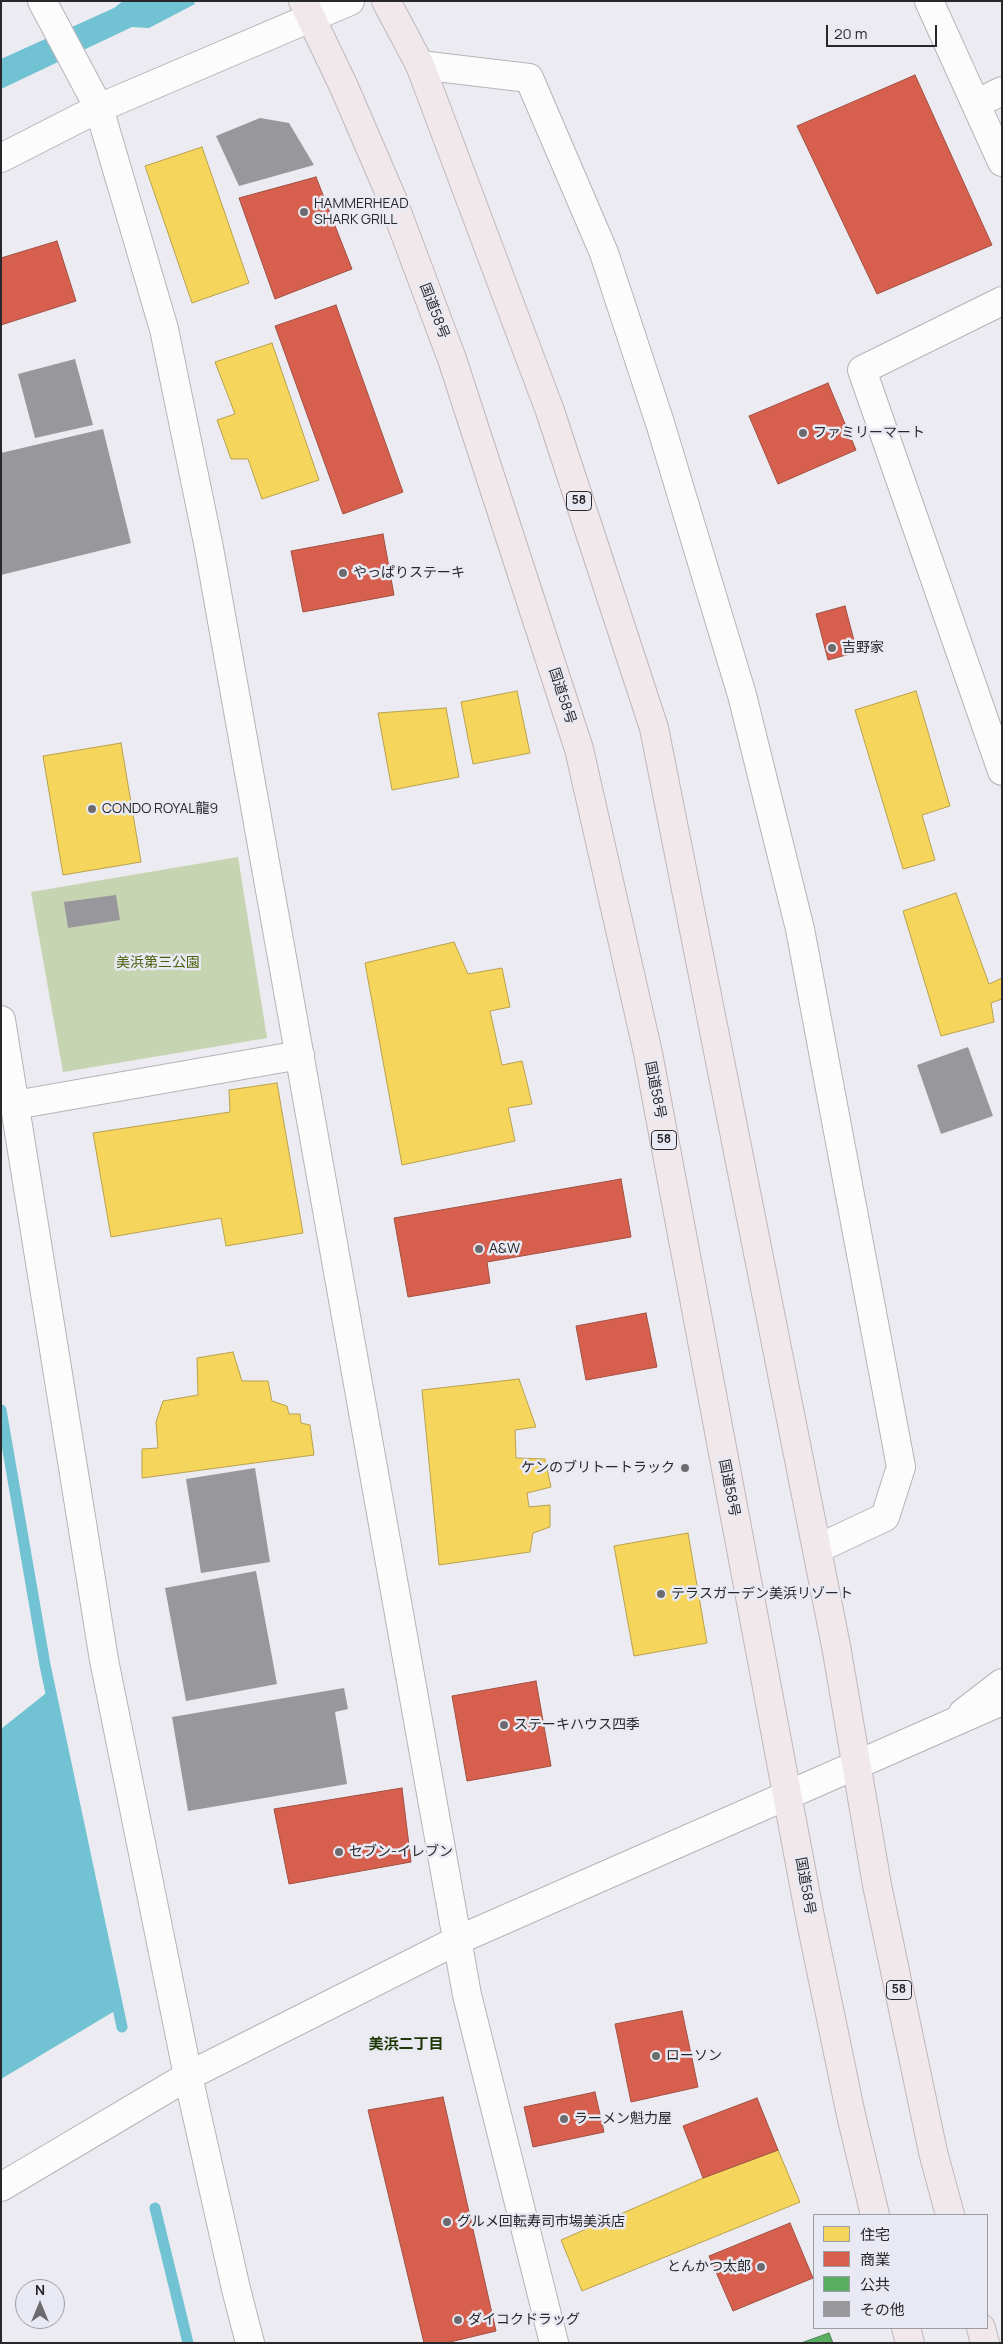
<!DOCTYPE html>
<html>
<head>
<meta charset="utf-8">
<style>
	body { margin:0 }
	#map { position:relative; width:1003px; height:2344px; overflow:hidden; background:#ebebf1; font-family:Manrope,"Noto Sans JP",sans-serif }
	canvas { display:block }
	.frame { position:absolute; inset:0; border:2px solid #28282b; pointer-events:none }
	.legend { position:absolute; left:813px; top:2214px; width:175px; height:115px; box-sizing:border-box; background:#e9e9f3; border:1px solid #9c9ca3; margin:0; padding:6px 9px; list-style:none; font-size:15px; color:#28282b }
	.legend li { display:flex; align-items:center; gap:10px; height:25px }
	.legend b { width:25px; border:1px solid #9c9ca3 }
	.north { position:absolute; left:15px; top:2279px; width:50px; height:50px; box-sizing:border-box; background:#e9e9f3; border:1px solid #9c9ca3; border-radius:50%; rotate:0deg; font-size:14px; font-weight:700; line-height:20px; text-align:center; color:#28282b }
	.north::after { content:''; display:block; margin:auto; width:18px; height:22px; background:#6c6c70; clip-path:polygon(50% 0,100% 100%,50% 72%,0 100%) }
	.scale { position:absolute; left:826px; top:25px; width:111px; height:22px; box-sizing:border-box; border:2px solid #28282b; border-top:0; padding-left:6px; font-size:15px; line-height:18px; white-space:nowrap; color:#28282b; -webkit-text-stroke:4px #e9e9f3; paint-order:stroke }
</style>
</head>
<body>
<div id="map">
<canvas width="1003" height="2344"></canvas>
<div class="frame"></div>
<ul class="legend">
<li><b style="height:14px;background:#f6d55c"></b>住宅</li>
<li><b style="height:14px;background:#d6604d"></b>商業</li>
<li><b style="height:14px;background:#5aae61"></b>公共</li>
<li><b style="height:14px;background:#98979c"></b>その他</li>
</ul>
<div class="north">N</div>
<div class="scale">20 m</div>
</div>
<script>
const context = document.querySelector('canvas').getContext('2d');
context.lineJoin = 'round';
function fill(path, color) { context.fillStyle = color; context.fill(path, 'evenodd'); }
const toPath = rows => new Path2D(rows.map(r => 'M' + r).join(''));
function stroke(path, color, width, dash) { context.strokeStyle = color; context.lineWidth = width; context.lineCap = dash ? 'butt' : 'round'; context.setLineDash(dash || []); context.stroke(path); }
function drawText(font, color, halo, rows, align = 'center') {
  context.font = font + ' Manrope,"Noto Sans JP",sans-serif'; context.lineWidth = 5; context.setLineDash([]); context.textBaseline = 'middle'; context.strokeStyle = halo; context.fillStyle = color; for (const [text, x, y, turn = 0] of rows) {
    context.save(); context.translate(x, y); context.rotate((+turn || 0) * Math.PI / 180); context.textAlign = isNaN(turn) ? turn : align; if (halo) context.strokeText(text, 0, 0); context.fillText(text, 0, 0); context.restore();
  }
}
const green = toPath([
	[238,857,267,1038,63,1072,31,892]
]);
const water = toPath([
	[123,1,194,1,195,4,149,28,132,27,1,89,1,59,114,8],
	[50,1690,118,2009,1,2079,1,1729]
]);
const homes = toPath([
	[202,147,249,283,192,303,145,166,202,147],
	[272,343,319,480,262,499,248,459,231,459,217,420,235,414,215,362,272,343],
	[517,691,530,753,473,764,461,702,517,691],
	[916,691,950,806,922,815,935,860,903,869,855,710,916,691],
	[446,708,459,777,392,790,378,713,446,708],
	[121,743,141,862,63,875,43,756,121,743],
	[956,893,989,984,1002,978,1002,999,991,1003,994,1022,941,1036,903,911,956,893],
	[454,942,468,974,502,968,510,1007,490,1011,502,1065,522,1061,532,1104,508,1108,515,1141,402,1165,365,963,454,942],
	[277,1083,303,1233,226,1246,221,1218,111,1237,93,1133,230,1112,229,1090,277,1083],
	[233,1352,242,1381,268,1381,272,1401,287,1406,289,1414,300,1414,301,1423,310,1425,314,1455,142,1478,142,1449,158,1448,156,1422,163,1401,198,1395,197,1358,233,1352],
	[519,1379,536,1427,515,1430,516,1458,545,1459,551,1487,527,1493,529,1507,550,1505,550,1527,533,1533,530,1552,439,1565,422,1390,519,1379],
	[688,1533,707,1643,634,1656,614,1546,688,1533],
	[778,2150,800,2202,582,2291,561,2240,703,2178,778,2150]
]);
const shops = toPath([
	[915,75,992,245,877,294,797,126,915,75],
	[316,177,352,269,275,299,239,198,316,177],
	[57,241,76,301,1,325,1,258,57,241],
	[336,305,403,492,343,514,275,326,336,305],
	[828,383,856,450,778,484,749,416,828,383],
	[383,534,394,595,303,612,291,551,383,534],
	[845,606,857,652,828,660,816,614,845,606],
	[621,1179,631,1237,487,1262,490,1283,408,1297,394,1218,621,1179],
	[646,1313,657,1367,586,1380,576,1326,646,1313],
	[536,1681,551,1766,467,1781,452,1696,536,1681],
	[402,1788,411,1862,289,1884,274,1809,402,1788],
	[682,2011,698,2087,631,2102,615,2024,682,2011],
	[595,2092,604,2132,533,2147,524,2107,595,2092],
	[443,2097,496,2331,446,2343,424,2343,368,2110,443,2097],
	[757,2098,778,2150,703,2178,683,2126,757,2098],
	[790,2223,813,2278,733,2311,709,2256,790,2223]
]);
const public = toPath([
	[829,2333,833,2343,801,2343,829,2333]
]);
const stream = toPath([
	[1,1410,45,1665,122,2027],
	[155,2208,188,2343]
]);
const building = toPath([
	[260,118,289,123,314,165,239,186,216,136],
	[75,359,93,425,35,438,18,374],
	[103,429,131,543,1,575,1,453],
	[116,895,120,920,68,928,64,902],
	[968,1047,993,1116,941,1134,917,1065],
	[255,1468,270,1562,201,1573,186,1479],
	[256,1571,277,1684,186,1701,165,1588],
	[344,1688,348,1709,335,1712,347,1784,188,1811,172,1717]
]);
const street = toPath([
	[42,1,99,108,164,329,209,548,467,1995,554,2343],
	[420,65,529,78,604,253,660,423,742,695,800,929,901,1467,885,1517,817,1549],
	[15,1105,300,1055],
	[963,1713,1002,1683]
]);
const secondary = toPath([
	[929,1,1002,162],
	[976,104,1002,91],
	[1,158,99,108,350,1],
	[1002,301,862,370,1002,771],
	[1,1020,104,1660,188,2076,236,2289,250,2343],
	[1,2187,188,2076,458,1940,1002,1701]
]);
const highway = toPath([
	[303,1,344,87,391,196,452,359,579,749,648,1053,811,1922,851,2115,875,2215],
	[386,1,420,65,550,411,654,728,836,1646,877,1885,933,2152,950,2215],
	[906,2328,910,2343],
	[981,2328,985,2343]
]);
const markers = [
	[304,212,5,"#6c6c70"],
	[803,433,5,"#6c6c70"],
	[343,573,5,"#6c6c70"],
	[832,648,5,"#6c6c70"],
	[92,809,5,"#6c6c70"],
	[479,1249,5,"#6c6c70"],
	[685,1468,5,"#6c6c70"],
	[661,1594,5,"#6c6c70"],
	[504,1725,5,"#6c6c70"],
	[339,1852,5,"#6c6c70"],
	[656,2056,5,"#6c6c70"],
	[564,2119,5,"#6c6c70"],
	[447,2222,5,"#6c6c70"],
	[761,2267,5,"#6c6c70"],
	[458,2320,5,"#6c6c70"]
];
const shields = [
	[579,501,25],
	[664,1140,25],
	[899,1990,25]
];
const shieldNames = [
	["58",579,501],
	["58",664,1140],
	["58",899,1990]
];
const poiNames = [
	["HAMMERHEAD",314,204],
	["SHARK GRILL",314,220],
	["ファミリーマート",813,433],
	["やっぱりステーキ",353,573],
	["吉野家",842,648],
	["CONDO ROYAL龍9",102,809],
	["A&W",489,1249],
	["ケンのブリトートラック",675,1468,"right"],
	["テラスガーデン美浜リゾート",671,1594],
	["ステーキハウス四季",514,1725],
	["セブン-イレブン",349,1852],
	["ローソン",666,2056],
	["ラーメン魁力屋",574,2119],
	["グルメ回転寿司市場美浜店",457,2222],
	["とんかつ太郎",751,2267,"right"],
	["ダイコクドラッグ",468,2320]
];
const streetNames = [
	["国道58号",434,311,69],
	["国道58号",562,696,72],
	["国道58号",655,1090,79],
	["国道58号",729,1488,79],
	["国道58号",805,1886,80]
];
const parkNames = [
	["美浜第三公園",158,963]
];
const neighbourhoodNames = [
	["美浜二丁目",406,2045]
];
fill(green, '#c7d4b1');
fill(water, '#71c2d2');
fill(homes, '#f6d55c');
stroke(homes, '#b8a14d', 1);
fill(shops, '#d6604d');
stroke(shops, '#a24f43', 1);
fill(public, '#5aae61');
stroke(public, '#4b8651', 1);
stroke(stream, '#71c2d2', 11);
fill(building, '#98979c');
stroke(street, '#b5b5b9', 30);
stroke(secondary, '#b5b5b9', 30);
stroke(highway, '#c0b8bd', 30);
stroke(street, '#fcfcfd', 28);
stroke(secondary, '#fcfcfd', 28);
stroke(highway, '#f0e8eb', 28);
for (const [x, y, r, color] of markers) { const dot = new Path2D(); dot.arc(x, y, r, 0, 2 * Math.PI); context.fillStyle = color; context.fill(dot); stroke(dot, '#e9e9f3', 2); }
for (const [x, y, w] of shields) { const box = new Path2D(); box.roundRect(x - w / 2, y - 9.5, w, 19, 4); context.fillStyle = '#e9e9f3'; context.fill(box); stroke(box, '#28282b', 1); }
drawText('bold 12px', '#28282b', null, shieldNames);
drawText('14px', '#28282b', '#e9e9f3', poiNames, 'left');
drawText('14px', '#28282b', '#e9e9f3', streetNames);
drawText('14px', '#4a600b', '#e9e9f3', parkNames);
drawText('bold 15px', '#1e3705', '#e9e9f3', neighbourhoodNames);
</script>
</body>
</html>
